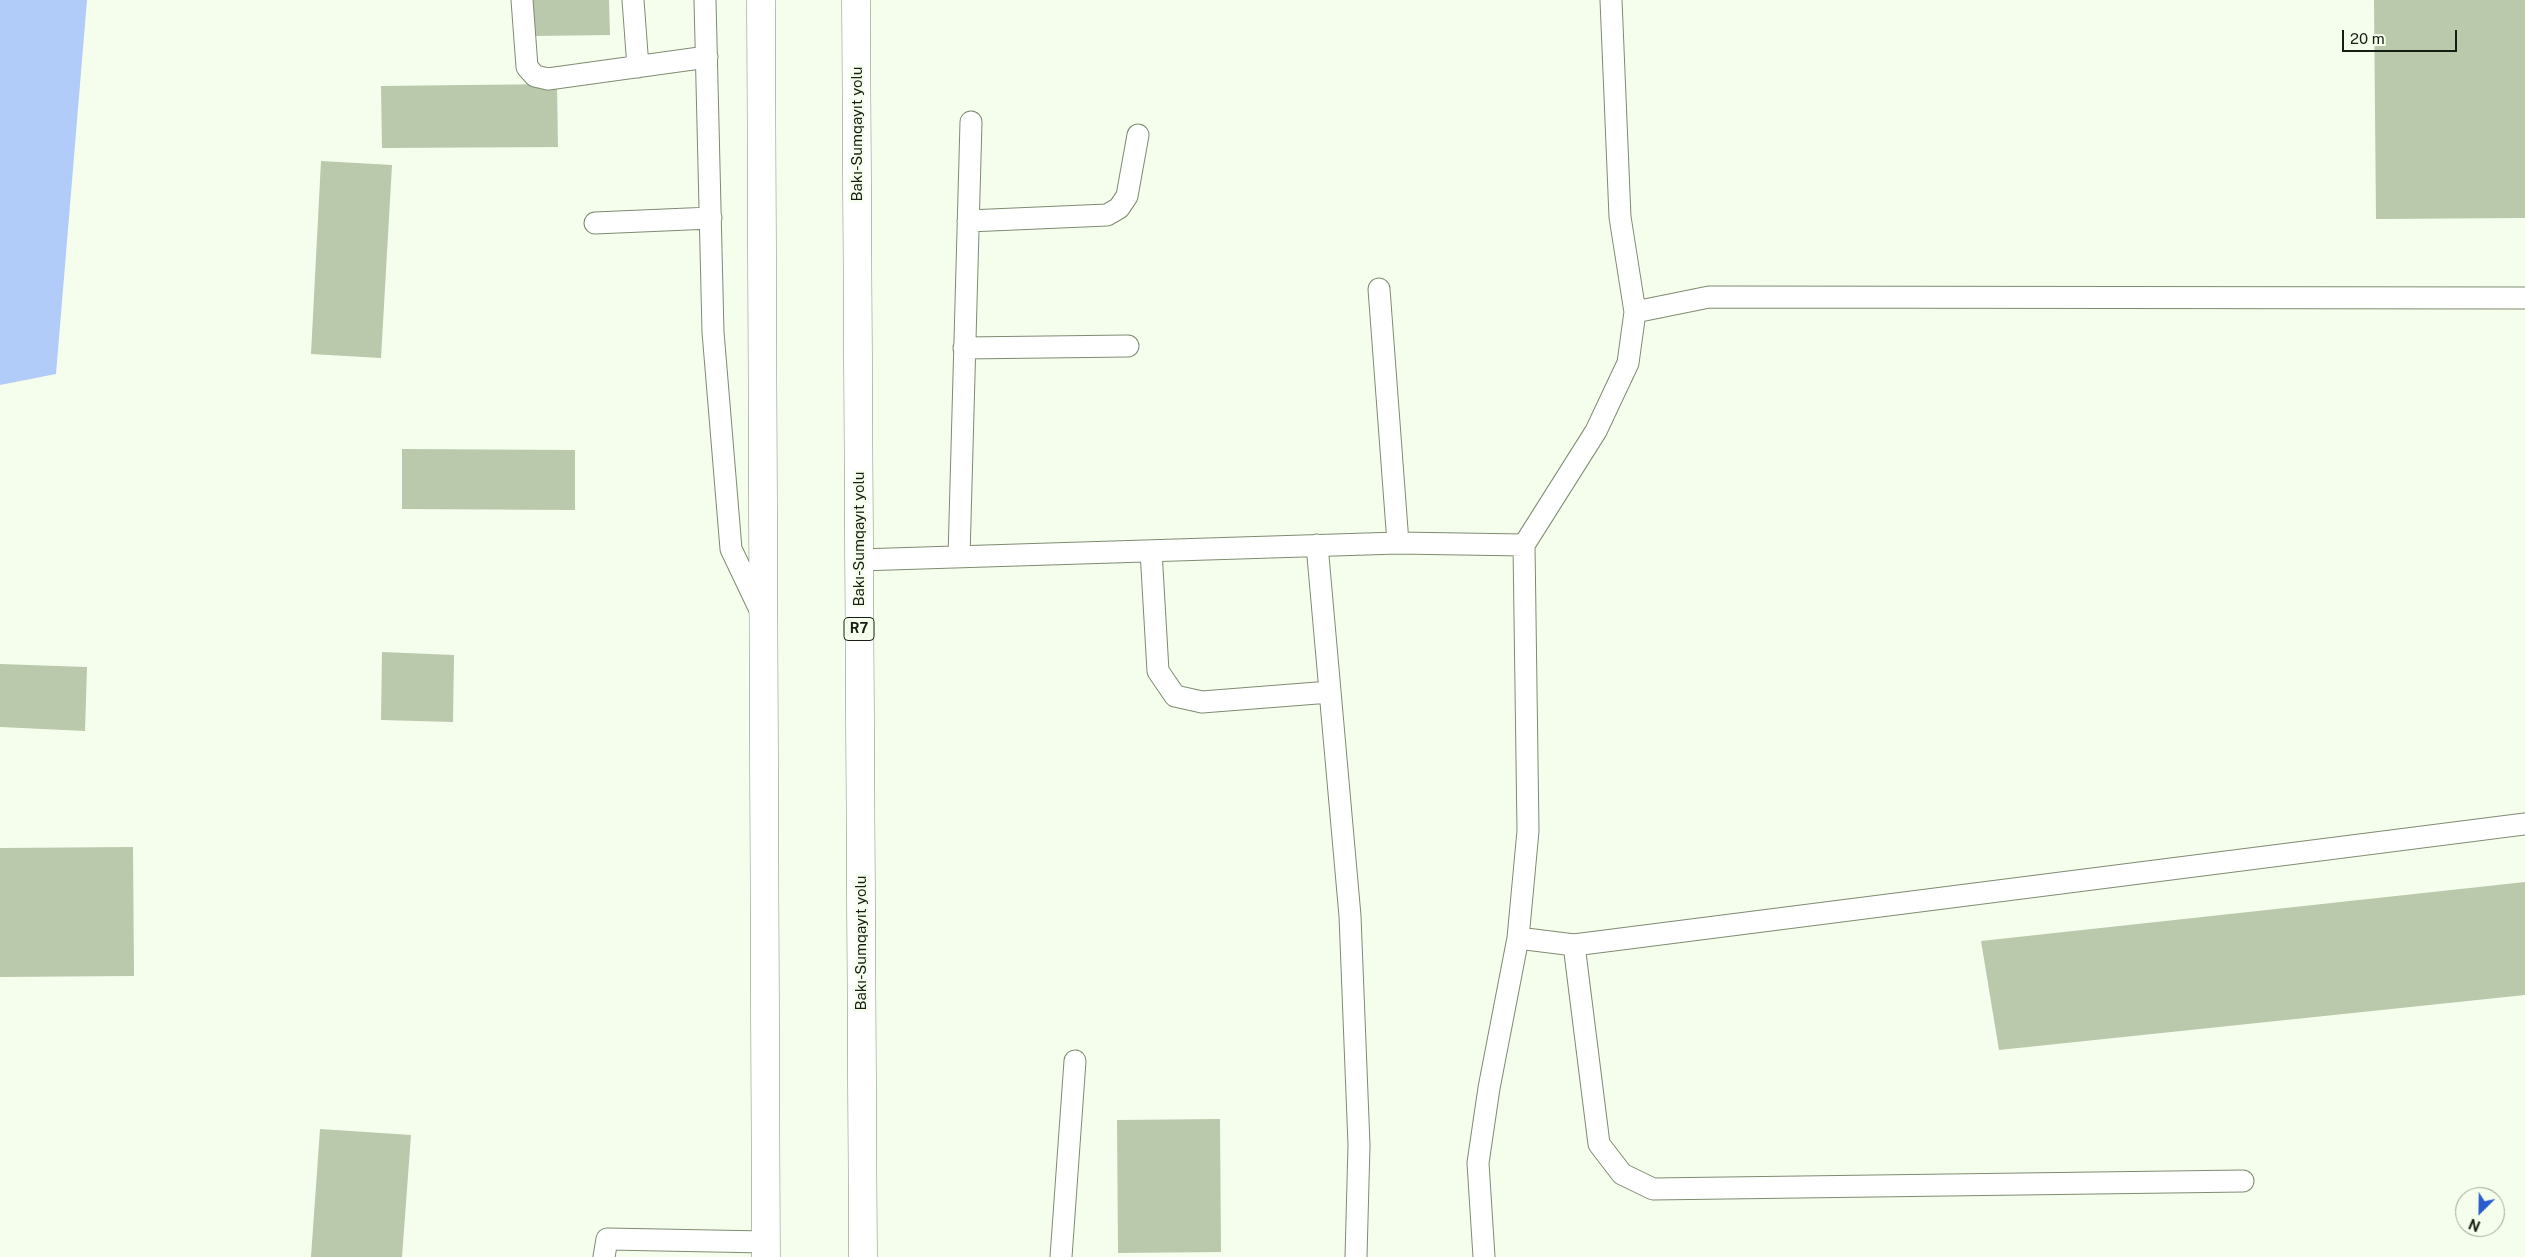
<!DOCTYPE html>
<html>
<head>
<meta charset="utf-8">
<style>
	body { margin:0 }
	#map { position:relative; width:2525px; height:1257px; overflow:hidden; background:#f5feec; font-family:"Public Sans",sans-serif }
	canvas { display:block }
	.north { position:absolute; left:2455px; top:1187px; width:50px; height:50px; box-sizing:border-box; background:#f5feec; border:1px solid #9da495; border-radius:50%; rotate:203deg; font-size:14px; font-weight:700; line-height:20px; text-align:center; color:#181d13 }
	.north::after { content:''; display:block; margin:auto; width:18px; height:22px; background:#285dcb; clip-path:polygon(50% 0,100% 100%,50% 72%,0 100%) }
	.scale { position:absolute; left:2342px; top:30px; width:115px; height:22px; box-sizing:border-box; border:2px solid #181d13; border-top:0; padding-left:6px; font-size:15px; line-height:18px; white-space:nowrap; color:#181d13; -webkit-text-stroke:4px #f5feec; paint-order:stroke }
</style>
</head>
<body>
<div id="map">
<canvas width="2525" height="1257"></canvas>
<div class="north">N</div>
<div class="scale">20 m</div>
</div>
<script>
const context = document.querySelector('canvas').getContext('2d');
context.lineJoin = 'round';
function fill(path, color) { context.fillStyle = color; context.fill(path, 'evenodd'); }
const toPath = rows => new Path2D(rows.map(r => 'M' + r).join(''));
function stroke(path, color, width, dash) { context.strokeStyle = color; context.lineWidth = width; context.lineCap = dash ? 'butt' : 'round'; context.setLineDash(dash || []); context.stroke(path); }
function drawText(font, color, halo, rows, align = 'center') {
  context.font = font + ' "Public Sans",sans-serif'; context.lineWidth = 5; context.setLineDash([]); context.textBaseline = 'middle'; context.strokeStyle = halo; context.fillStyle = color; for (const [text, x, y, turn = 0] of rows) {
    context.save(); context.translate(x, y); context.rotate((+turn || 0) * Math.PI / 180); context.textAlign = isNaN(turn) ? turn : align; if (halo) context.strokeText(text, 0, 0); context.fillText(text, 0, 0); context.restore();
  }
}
const water = toPath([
	[0,0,87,0,56,374,0,385]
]);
const building = toPath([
	[533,0,609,0,610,35,534,36],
	[2374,0,2525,0,2525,218,2376,219],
	[557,84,558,147,382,148,381,86],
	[321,161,392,165,381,358,311,354],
	[402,449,575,450,575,510,402,509],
	[382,652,454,655,453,722,381,720],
	[0,664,87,667,85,731,0,727],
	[133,847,134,976,0,977,0,848],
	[2525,882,2525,995,1999,1050,1981,941],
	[1220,1119,1221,1252,1118,1253,1117,1120],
	[320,1129,411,1135,402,1257,311,1257]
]);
const service = toPath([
	[522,0,527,67,535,76,548,79,707,57],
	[633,0,638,67],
	[705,0,713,332,731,549,762,614],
	[968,221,1107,215,1119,208,1127,196,1138,135],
	[595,223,711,218],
	[1379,289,1398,543],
	[1635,312,1709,297,2525,298],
	[964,348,1128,346],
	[1317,545,1350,916,1359,1145,1356,1257],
	[1151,551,1158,671,1175,696,1202,702,1330,692],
	[959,557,971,122],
	[859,560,1398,543,1524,545,1596,431,1628,363,1635,312,1620,217,1611,0],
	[1518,938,1574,945,2525,824],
	[1574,945,1599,1144,1622,1174,1653,1189,2243,1181],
	[604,1257,607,1239,766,1242],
	[1061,1257,1075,1061],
	[1484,1257,1478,1163,1489,1088,1518,938,1528,831,1524,545]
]);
const trunk = toPath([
	[761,0,766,1257],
	[856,0,863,1257]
]);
const shields = [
	[859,629,30]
];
const shieldNames = [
	["R7",859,629]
];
const streetNames = [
	["Bakı-Sumqayıt yolu",857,134,-90],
	["Bakı-Sumqayıt yolu",859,539,-90],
	["Bakı-Sumqayıt yolu",861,943,-90]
];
fill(water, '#b2ccfa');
fill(building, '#bac8ab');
stroke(service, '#7e8b70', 23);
stroke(trunk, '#7e8b70', 29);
stroke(service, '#fff', 21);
stroke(trunk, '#fff', 28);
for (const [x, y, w] of shields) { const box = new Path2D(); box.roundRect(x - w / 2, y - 11.5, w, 23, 4); context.fillStyle = '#f5feec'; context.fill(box); stroke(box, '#181d13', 1); }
drawText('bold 14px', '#181d13', null, shieldNames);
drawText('15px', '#181d13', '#f5feec', streetNames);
</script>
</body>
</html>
